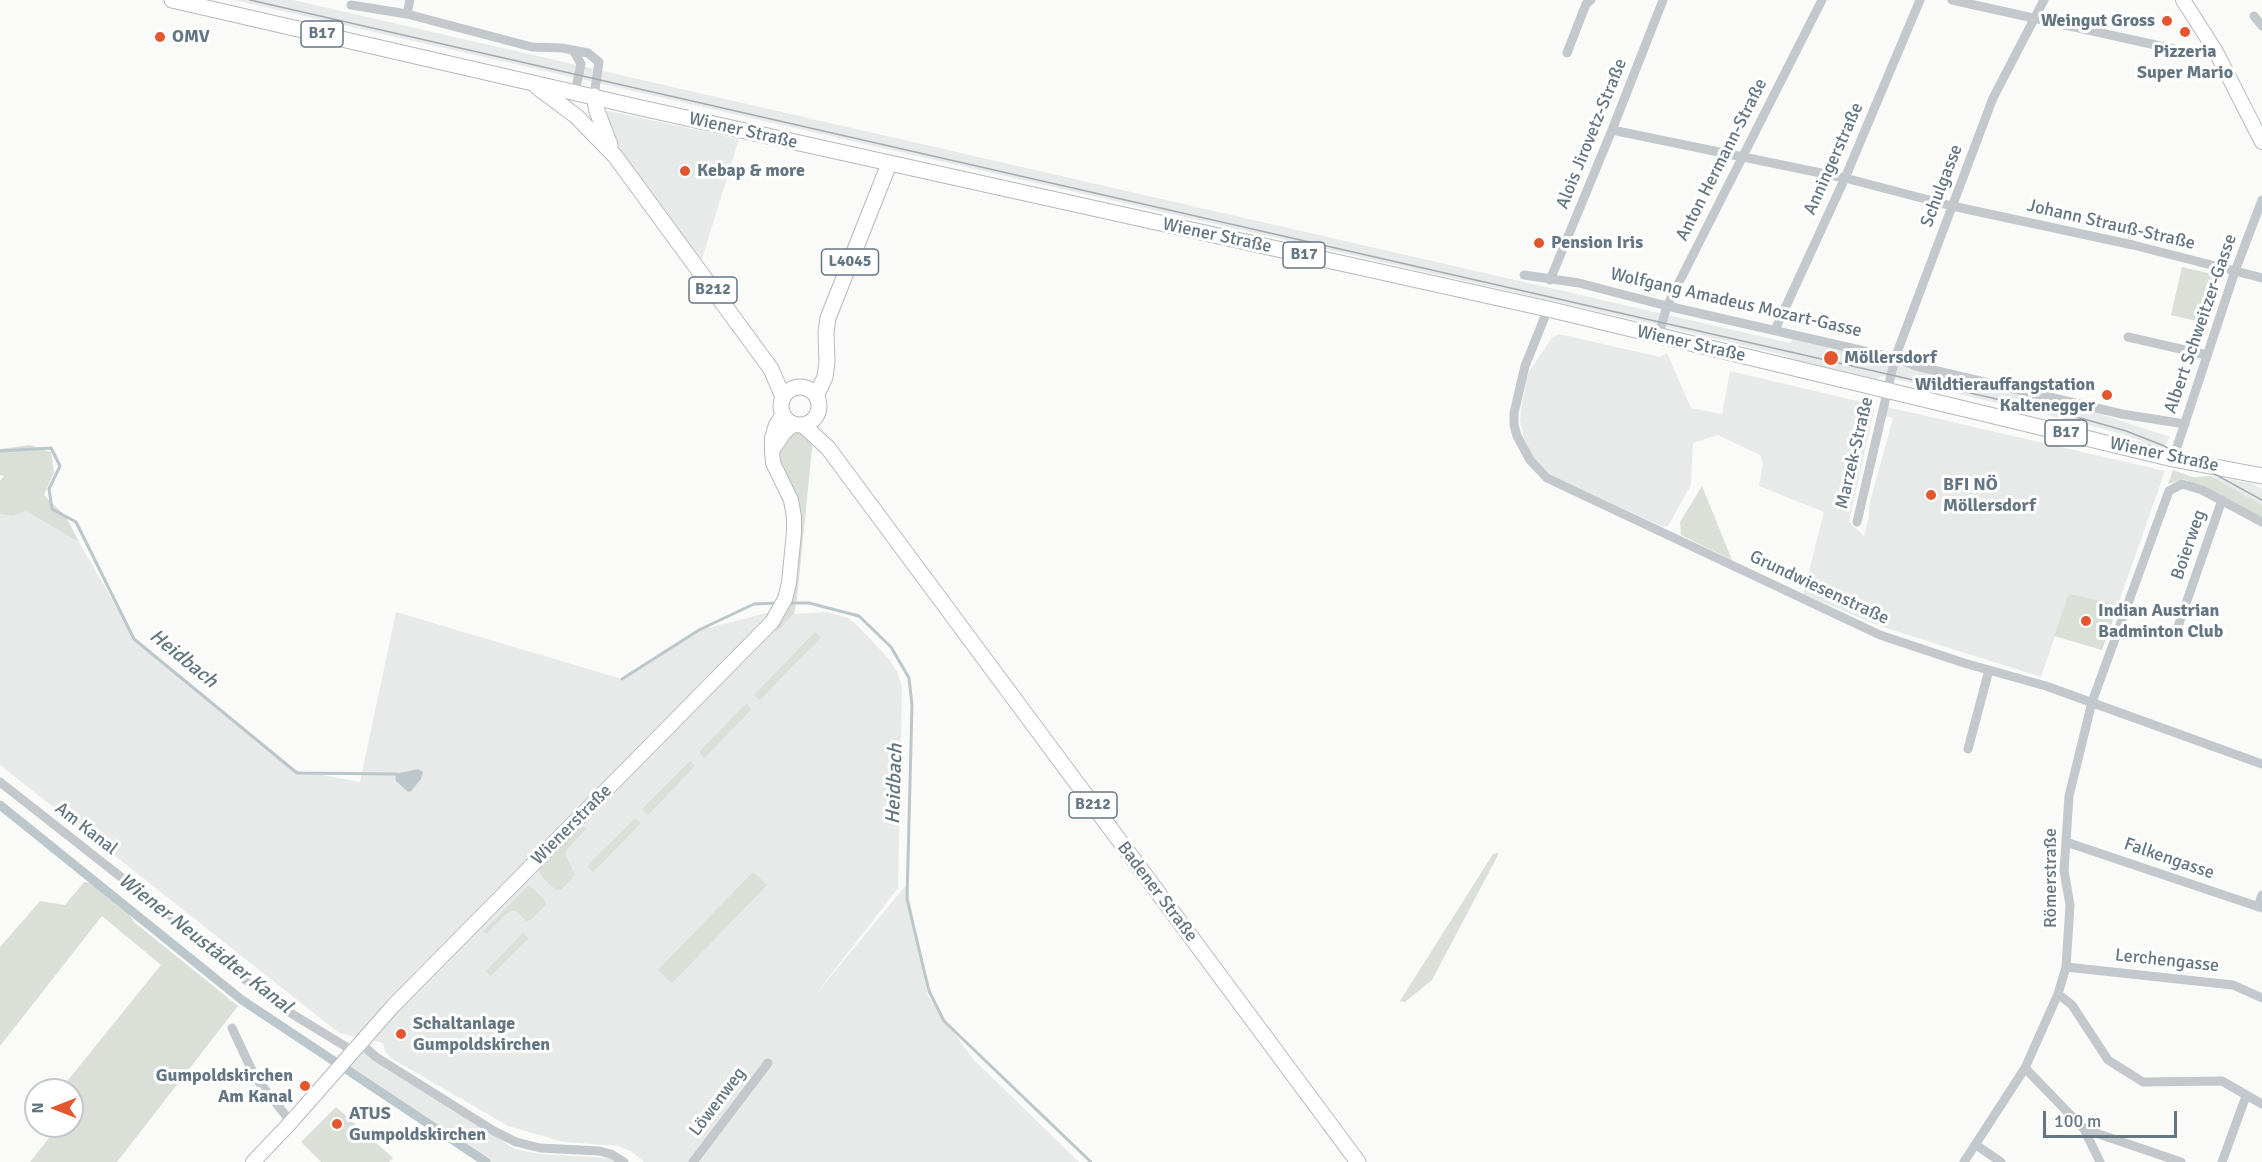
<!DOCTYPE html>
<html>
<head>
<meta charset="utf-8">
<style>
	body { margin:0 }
	#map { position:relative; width:2262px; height:1162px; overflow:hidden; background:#fafaf8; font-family:Signika,sans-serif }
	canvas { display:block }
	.north { position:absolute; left:24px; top:1078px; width:60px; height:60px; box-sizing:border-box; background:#fff; border:2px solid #c1c8cd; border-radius:50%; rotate:270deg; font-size:16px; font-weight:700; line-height:24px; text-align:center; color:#657683 }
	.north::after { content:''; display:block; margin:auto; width:21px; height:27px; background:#e4572e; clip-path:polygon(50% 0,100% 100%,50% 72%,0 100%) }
	.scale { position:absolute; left:2043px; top:1111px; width:134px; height:27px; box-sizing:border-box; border:3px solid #657683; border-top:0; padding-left:8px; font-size:18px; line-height:21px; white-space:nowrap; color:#657683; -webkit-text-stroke:4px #fff; paint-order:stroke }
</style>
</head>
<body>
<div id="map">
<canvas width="2262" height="1162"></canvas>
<div class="north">N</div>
<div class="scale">100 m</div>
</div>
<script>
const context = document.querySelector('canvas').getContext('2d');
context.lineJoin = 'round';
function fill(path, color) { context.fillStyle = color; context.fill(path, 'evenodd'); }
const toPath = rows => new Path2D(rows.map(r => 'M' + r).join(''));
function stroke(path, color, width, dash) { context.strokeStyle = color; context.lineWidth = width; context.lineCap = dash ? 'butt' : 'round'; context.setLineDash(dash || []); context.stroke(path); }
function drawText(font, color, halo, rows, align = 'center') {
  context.font = font + ' Signika,sans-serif'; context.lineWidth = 6; context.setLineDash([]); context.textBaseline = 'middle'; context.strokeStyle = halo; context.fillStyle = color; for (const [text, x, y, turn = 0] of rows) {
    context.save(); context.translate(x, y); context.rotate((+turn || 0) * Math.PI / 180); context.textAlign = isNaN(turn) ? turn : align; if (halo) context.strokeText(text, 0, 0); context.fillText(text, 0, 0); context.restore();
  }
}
const built = toPath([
	[234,0,293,0,1790,343,1792,339,1883,360,1886,363,2088,410,2170,437,2163,449,2125,435,2082,423,1882,376,1876,379,1787,359,1787,356,1671,328],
	[604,110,739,139,702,259,667,219,620,149,602,115],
	[1559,334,1660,357,1667,353,1691,408,1722,414,1730,371,1870,404,1874,410,1849,522,1864,536,1869,516,1869,506,1893,418,1886,416,1887,407,2165,471,2102,650,2055,636,2041,677,1880,626,1803,594,1824,512,1759,486,1763,463,1760,455,1718,435,1693,443,1691,485,1668,526,1663,527,1551,475,1535,460,1525,442,1520,421,1521,407,1528,373,1552,338],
	[2211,476,2251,483,2262,489,2262,505],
	[25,510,79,542,137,643,296,770,360,782,396,612,622,679,699,630,771,612,776,631,794,614,827,612,848,618,856,624,889,659,897,671,902,688,898,888,812,999,907,884,928,996,973,1059,1079,1162,644,1162,631,1151,618,1146,564,1142,508,1126,391,1058,385,1051,383,1043,339,1033,0,765,0,514,13,516],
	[362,1050,515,1149,539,1154,610,1158,617,1162,491,1162,346,1070]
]);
const green = toPath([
	[2182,267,2216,275,2205,323,2171,315],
	[793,432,802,432,813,439,797,598,794,614,776,632,772,628,795,577,779,458,780,446],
	[30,445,51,452,54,472,44,495,66,517,79,542,26,511,13,516,0,514,0,481,4,476,0,475,0,449],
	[2173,470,2192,477,2211,476,2262,505,2262,517,2184,479,2168,484],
	[1702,486,1732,560,1681,535,1680,522],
	[2069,594,2118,605,2102,650,2054,636],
	[815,632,820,638,760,700,754,695],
	[746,704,752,709,704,758,699,752],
	[690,761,695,766,648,815,642,809],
	[635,818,641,823,593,872,588,866],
	[580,823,586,829,567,849,565,854,575,875,562,889,556,890,544,879,539,871,540,865],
	[1499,853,1432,980,1405,1002,1400,1001,1493,854],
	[753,872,767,885,672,983,658,970],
	[84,882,93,883,115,901,114,903,130,915,134,922,238,1006,117,1162,30,1162,52,1134,41,1126,72,1126,72,1090,60,1090,161,965,102,916,0,1046,0,947,40,901,65,905],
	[528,886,534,889,546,902,546,905,531,920,526,921,516,911,511,911,506,914,486,934,483,932],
	[523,933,529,938,491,976,486,971],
	[336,1107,393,1158,389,1162,321,1162,301,1142]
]);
const water = toPath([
	[418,769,423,772,421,779,411,791,408,792,396,781,395,774]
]);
const stream = toPath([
	[0,451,51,448,60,466,49,489,52,509,76,522,134,639,297,773,397,774],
	[788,603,809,603,859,616,891,647,909,678,912,705,907,899,929,991,944,1021,1091,1162],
	[622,679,699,630,754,604,778,603]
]);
const canal = toPath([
	[0,805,242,1000,486,1162]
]);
const street = toPath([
	[1952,0,2192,53,2215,50],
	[351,5,407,14,532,47,562,48,588,53,599,62,594,96],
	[407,14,410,0],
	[2254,16,2262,26],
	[573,50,581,64,575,92],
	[1567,53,1586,4,1591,0],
	[1612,130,1845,178,1952,206,2133,245,2262,278],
	[1524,275,1579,283,1667,306,1895,358,1916,366,2122,414,2185,424],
	[1550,280,1612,130,1663,0],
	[1548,309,1525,366,1514,413,1514,425,1517,436,1530,460,1547,478,1880,635,1964,663,2046,686,2262,764],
	[1775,330,1845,178,1920,0],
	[1658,337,1667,306,1822,0],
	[2128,337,2207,355],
	[2173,459,2235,271,2262,200],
	[1857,522,1895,358,1993,98,2044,0],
	[2175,635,2222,500],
	[1968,749,1989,670],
	[0,782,210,947,243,978,284,1009,353,1051],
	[2066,842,2262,908],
	[2258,907,2262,895],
	[2066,967,2233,985,2262,998],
	[2058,994,2072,1005,2108,1060,2143,1082,2222,1081,2262,1104],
	[232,1028,255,1077,291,1122],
	[360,1043,376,1057,494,1131,516,1142,540,1148,599,1151,611,1154,624,1162],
	[2025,1068,2084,1129,2100,1162],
	[2084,1129,2181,1162],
	[1976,1145,2001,1162],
	[693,1162,768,1063],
	[1964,1162,2025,1068,2058,994,2066,967,2070,905,2064,871,2069,796,2092,702,2169,491,2182,484,2202,490,2262,522],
	[2222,1162,2246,1096]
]);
const secondary = toPath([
	[2183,0,2215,50,2262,142],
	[773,449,784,433,794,424],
	[253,1162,291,1122,393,1006,772,622,785,599,789,583,794,532,794,517,791,500,773,463,772,451,772,438,776,425,783,414]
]);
const primary = toPath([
	[172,0,637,107,1548,309,2173,459,2262,476],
	[537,87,576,116,615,156,771,369,783,397],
	[594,96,597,111,610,145],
	'781 406a19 19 0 1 1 38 0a19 19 0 1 1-38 0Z',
	[816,396,825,377,827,362,826,332,828,318,889,164],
	[803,425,828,448,1358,1162]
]);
const tram = toPath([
	[250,0,2084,419,2126,431,2162,445,2262,500]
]);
const markers = [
	[2167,21,6,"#e4572e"],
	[2185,32,6,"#e4572e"],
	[160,37,6,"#e4572e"],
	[685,171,6,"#e4572e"],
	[1539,243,6,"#e4572e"],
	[1831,358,8,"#e4572e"],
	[2107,395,6,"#e4572e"],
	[1931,495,6,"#e4572e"],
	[2086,621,6,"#e4572e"],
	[401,1034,6,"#e4572e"],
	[305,1086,6,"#e4572e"],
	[337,1124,6,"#e4572e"]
];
const shields = [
	[322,34,42],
	[1304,255,42],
	[850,262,57],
	[713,290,48],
	[2066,433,42],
	[1093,805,48]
];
const shieldNames = [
	["B17",322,34],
	["B17",1304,255],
	["L4045",850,262],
	["B212",713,290],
	["B17",2066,433],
	["B212",1093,805]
];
const poiNames = [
	["Weingut Gross",2155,21,"right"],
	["OMV",172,37],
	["Pizzeria",2185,52,"center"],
	["Super Mario",2185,73,"center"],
	["Kebap & more",697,171],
	["Pension Iris",1551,243],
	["Möllersdorf",1844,358],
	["Wildtierauffangstation",2095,385,"right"],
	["Kaltenegger",2095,406,"right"],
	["BFI NÖ",1943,485],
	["Möllersdorf",1943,506],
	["Indian Austrian",2098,611],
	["Badminton Club",2098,632],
	["Schaltanlage",413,1024],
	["Gumpoldskirchen",413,1045],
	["Gumpoldskirchen",293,1076,"right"],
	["Am Kanal",293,1097,"right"],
	["ATUS",349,1114],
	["Gumpoldskirchen",349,1135]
];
const streetNames = [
	["Wiener Straße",743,131,13],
	["Alois Jirovetz-Straße",1592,134,-68],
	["Anningerstraße",1834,159,-66],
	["Anton Hermann-Straße",1722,160,-63],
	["Schulgasse",1942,186,-69],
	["Johann Strauß-Straße",2111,225,13],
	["Wiener Straße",1217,236,12],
	["Wolfgang Amadeus Mozart-Gasse",1736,303,13],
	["Albert Schweitzer-Gasse",2201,324,-71],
	["Wiener Straße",1691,344,13],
	["Marzek-Straße",1855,453,-77],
	["Wiener Straße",2164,455,12],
	["Boierweg",2189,545,-71],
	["Grundwiesenstraße",1819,588,25],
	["Wienerstraße",572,825,-45],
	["Am Kanal",86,829,38],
	["Falkengasse",2169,859,19],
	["Römerstraße",2051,878,-90],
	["Badener Straße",1157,892,53],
	["Lerchengasse",2167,961,6],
	["Löwenweg",718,1102,-53]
];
const waterNames = [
	["Heidbach",183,659,39],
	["Heidbach",895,784,-88],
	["Wiener Neustädter Kanal",205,944,38]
];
fill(built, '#e8e9e9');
fill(green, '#dadfd7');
fill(water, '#bbc7cb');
stroke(stream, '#bbc7cb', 3);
stroke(canal, '#bbc7cb', 9);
stroke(secondary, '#b3babf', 16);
stroke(primary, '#b5babe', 17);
stroke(street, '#c3c8cc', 9);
stroke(secondary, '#fff', 14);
stroke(primary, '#fff', 15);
stroke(tram, '#a2aab0', 1.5);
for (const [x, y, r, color] of markers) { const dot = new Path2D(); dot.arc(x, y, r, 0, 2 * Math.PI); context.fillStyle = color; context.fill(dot); stroke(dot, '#fff', 2); }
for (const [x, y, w] of shields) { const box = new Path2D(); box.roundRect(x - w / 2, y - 13, w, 26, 4.5); context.fillStyle = '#fff'; context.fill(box); stroke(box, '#657683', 1.5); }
drawText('bold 16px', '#657683', null, shieldNames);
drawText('bold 18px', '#657683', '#fff', poiNames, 'left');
drawText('18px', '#657683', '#fff', streetNames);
drawText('italic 20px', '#60757c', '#fff', waterNames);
</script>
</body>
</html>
